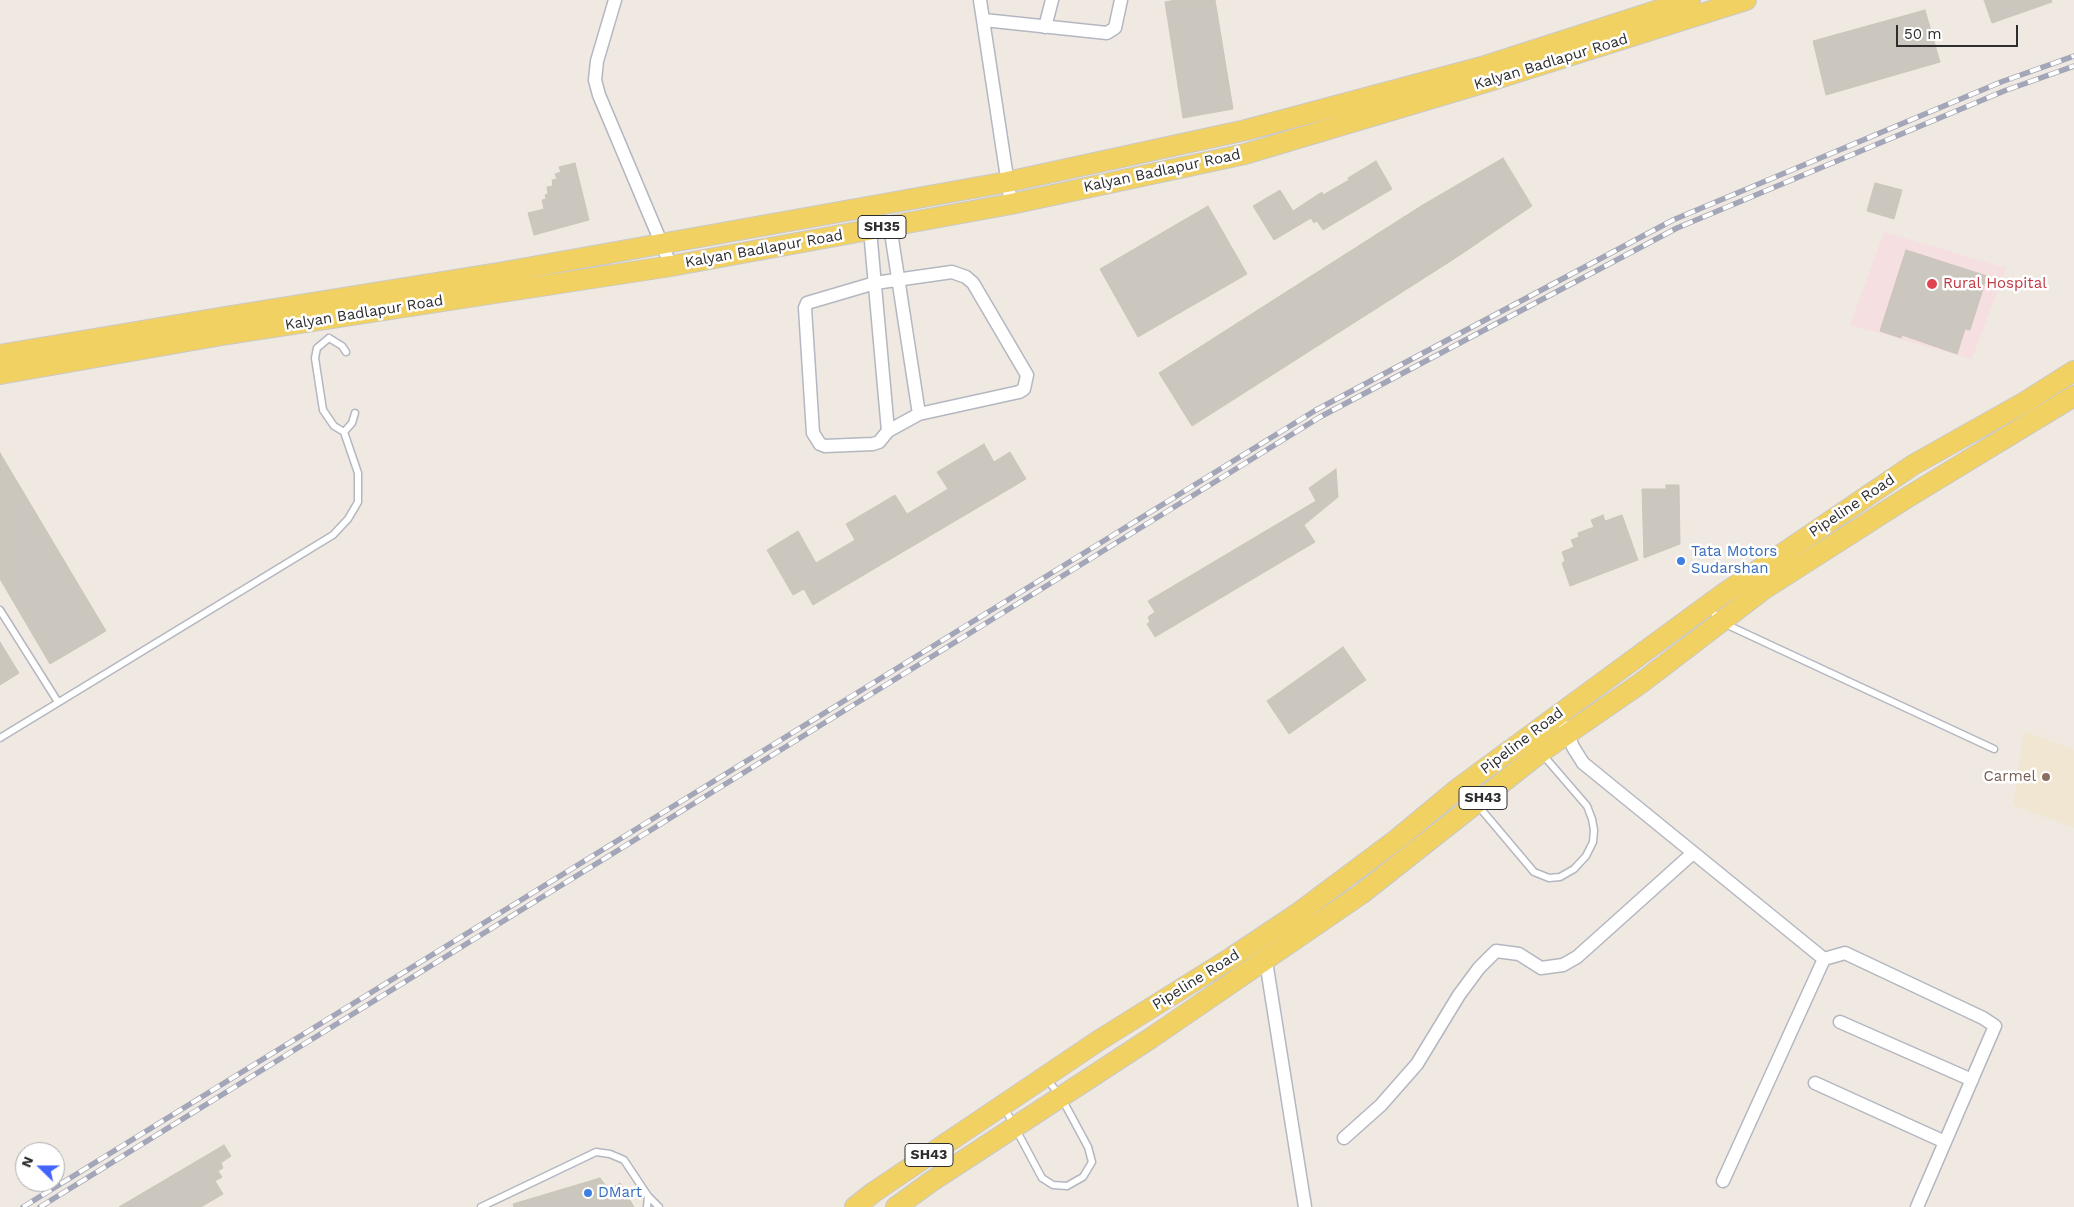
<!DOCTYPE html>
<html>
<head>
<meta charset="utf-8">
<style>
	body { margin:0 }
	#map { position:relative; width:2074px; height:1207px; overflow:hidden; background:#efe9e1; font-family:"Work Sans",sans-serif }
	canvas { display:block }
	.north { position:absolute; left:15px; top:1142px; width:50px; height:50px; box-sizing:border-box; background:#fff; border:1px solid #ababab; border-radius:50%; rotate:292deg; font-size:14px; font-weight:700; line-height:20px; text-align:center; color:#2e2e2e }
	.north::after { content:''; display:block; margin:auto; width:18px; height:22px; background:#4264fb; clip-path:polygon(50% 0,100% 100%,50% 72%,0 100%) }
	.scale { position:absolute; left:1896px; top:25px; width:122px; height:22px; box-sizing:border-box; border:2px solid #2e2e2e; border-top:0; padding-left:6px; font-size:15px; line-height:18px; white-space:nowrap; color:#2e2e2e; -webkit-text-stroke:4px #fff; paint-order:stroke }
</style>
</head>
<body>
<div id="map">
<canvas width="2074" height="1207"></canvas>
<div class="north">N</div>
<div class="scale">50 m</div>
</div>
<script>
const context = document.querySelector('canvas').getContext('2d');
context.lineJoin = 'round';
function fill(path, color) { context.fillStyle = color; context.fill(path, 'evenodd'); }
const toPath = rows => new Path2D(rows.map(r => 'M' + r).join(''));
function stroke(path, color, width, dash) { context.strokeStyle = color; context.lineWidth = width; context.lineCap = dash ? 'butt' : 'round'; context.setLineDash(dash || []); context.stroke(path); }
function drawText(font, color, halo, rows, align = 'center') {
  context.font = font + ' "Work Sans",sans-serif'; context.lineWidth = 5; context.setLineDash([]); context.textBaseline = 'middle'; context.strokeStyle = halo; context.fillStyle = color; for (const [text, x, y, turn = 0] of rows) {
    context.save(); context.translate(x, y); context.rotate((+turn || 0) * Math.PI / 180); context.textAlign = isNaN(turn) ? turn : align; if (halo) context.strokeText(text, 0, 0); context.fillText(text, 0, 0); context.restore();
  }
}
const education = toPath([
	[2024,731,2074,750,2074,828,2013,805]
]);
const medical = toPath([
	[1884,232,2006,268,1972,359,1850,325]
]);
const building = toPath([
	[1176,0,1215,0,1233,109,1183,118,1165,2,1176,0],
	[1984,0,2051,0,2052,2,1992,23,1984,0],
	[1925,10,1940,62,1826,95,1813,41,1925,10],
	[1503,158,1532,206,1454,259,1192,426,1159,373,1421,206,1503,158],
	[1376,161,1392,189,1323,230,1317,221,1314,223,1311,218,1274,240,1253,206,1280,190,1293,211,1322,192,1323,195,1349,180,1348,178,1376,161],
	[575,163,589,220,534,235,528,213,544,209,542,200,546,199,545,195,548,194,547,187,553,186,552,180,557,179,555,174,561,172,559,167,575,163],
	[1875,183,1902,190,1894,219,1867,211,1875,183],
	[1208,206,1247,274,1138,337,1100,269,1208,206],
	[1906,250,1987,276,1970,330,1965,329,1957,354,1902,335,1901,338,1880,331,1906,250],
	[984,444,994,462,1010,452,1026,479,813,605,804,589,793,595,767,550,798,531,816,563,855,540,846,524,895,495,907,514,948,489,937,472,984,444],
	[0,453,106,631,50,664,0,579,0,453],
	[1336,469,1338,497,1304,525,1315,542,1155,637,1147,624,1150,622,1148,617,1155,612,1148,601,1316,501,1309,488,1336,469],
	[1666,485,1679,485,1680,544,1644,558,1642,489,1666,489,1666,485],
	[1603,515,1605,521,1622,515,1638,560,1570,586,1562,563,1565,561,1562,552,1574,547,1571,540,1579,537,1578,533,1594,527,1591,520,1603,515],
	[0,642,19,673,0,685,0,642],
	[1343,647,1366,680,1289,734,1267,701,1343,647],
	[224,1145,231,1156,221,1163,223,1168,218,1171,222,1177,215,1181,223,1194,201,1207,119,1207,224,1145],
	[600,1178,609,1190,620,1183,634,1207,514,1207,513,1204,600,1178]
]);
const service = toPath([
	[329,338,342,346,346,352],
	[344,432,352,423,355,413],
	[1709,607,1721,622,1994,749],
	[0,610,58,702],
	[0,738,333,535,348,519,358,502,358,473,344,432,334,426,323,410,315,358,317,348,329,338],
	[1464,789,1534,872,1549,878,1560,877,1574,869,1586,856,1593,842,1594,830,1592,819,1587,806,1543,755],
	[1004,1107,1042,1178,1053,1185,1067,1186,1083,1177,1092,1162,1088,1147,1061,1097,1046,1078],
	[481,1207,596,1152,610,1154,624,1160,648,1196],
	[647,1207,648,1196,659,1207]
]);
const minor = toPath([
	[615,0,597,61,595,80,599,95,671,266],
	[980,0,1011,204],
	[984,20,1107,33,1115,28,1121,0],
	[1045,27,1052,0],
	[890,226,919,414],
	[870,230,888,431],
	[952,272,966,277,973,283,1027,375,1024,389,1019,392,919,414,888,431,879,442,873,444,825,446,820,444,813,433,805,308,807,303,875,283,952,272],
	[1565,727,1573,747,1583,763,1824,959,1845,953,1983,1018,1995,1026,1917,1207],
	[1265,955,1305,1207],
	[1840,1022,1972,1080],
	[1815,1083,1945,1142],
	[1344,1138,1381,1105,1417,1064,1459,995,1479,968,1496,951,1519,954,1541,968,1563,965,1577,957,1693,853],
	[1723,1181,1824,959]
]);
const primary = toPath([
	[0,355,225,317,504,272,1007,182,1246,130,1482,67,1690,0],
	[0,374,222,335,671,266,1011,204,1245,154,1483,83,1746,0],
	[855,1207,874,1192,1098,1041,1231,958,1297,914,1396,840,1460,787,1723,594,1913,465,2025,402,2074,371],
	[896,1207,932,1181,1151,1038,1361,894,1541,752,1641,683,1764,589,1908,497,2074,396]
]);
const rail = toPath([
	[23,1207,1316,410,1673,220,2001,82,2074,56],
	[40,1207,1320,417,1677,228,2004,91,2074,66]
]);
const markers = [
	[1932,284,6,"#e0444e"],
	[1681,561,5,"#3f7fe0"],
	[2046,777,5,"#8d6e63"],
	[588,1193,5,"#3f7fe0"]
];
const shields = [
	[882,227,48],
	[1483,798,48],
	[929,1155,48]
];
const shieldNames = [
	["SH35",882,227],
	["SH43",1483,798],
	["SH43",929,1155]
];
const streetNames = [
	["Kalyan Badlapur Road",1551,62,-17],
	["Kalyan Badlapur Road",1162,171,-12],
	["Kalyan Badlapur Road",764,249,-10],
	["Kalyan Badlapur Road",364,313,-9],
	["Pipeline Road",1852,506,-34],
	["Pipeline Road",1522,741,-37],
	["Pipeline Road",1196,980,-32]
];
const healthNames = [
	["Rural Hospital",1943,284]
];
const shopNames = [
	["Tata Motors",1691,552],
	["Sudarshan",1691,569],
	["DMart",598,1193]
];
const educationNames = [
	["Carmel",2036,777]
];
fill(education, '#f0e6d1');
fill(medical, '#f5dfe0');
fill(building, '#cbc7bf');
stroke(building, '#cbc5ba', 1);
stroke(service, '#b4b7c1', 9);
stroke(minor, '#b4b7c1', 15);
stroke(primary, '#c9c9c9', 22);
stroke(service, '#fff', 6);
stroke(minor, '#fff', 12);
stroke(primary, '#f2d163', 20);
stroke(rail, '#a3a6b8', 5.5);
stroke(rail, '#fff', 4, [11]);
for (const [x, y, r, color] of markers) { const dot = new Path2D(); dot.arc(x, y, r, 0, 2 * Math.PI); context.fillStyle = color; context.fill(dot); stroke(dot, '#fff', 2); }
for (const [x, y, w] of shields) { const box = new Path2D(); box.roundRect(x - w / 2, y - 11.5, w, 23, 4); context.fillStyle = '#fff'; context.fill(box); stroke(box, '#2e2e2e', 1); }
drawText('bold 14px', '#2e2e2e', null, shieldNames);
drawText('15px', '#2e2e2e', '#fff', streetNames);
drawText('15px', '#be3a42', '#fff', healthNames, 'left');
drawText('15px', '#366cbe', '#fff', shopNames, 'left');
drawText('15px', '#785e54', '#fff', educationNames, 'right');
</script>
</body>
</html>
